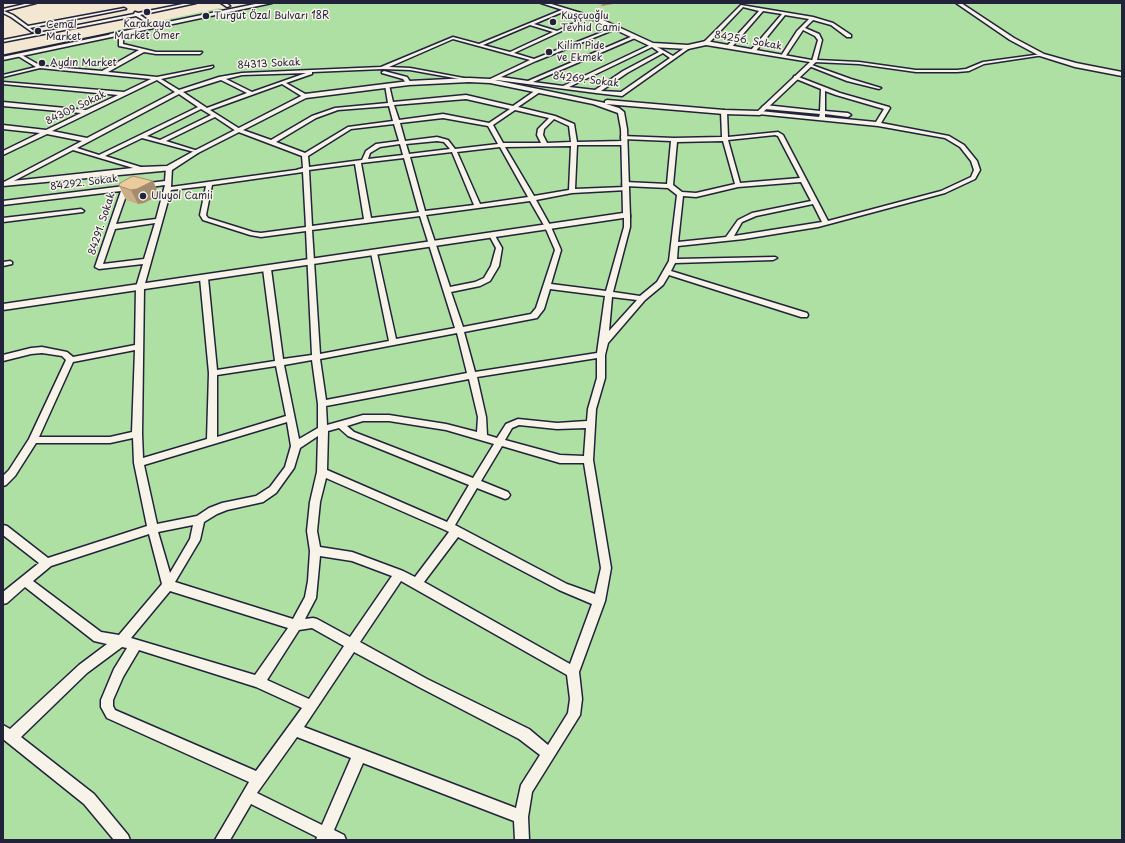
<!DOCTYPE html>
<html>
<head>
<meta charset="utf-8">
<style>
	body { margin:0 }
	#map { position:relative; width:1125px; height:843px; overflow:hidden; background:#f3e7d2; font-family:"Playpen Sans",sans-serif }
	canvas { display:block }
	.frame { position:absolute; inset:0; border:4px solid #22223b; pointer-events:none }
</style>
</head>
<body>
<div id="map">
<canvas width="1125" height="843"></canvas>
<div class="frame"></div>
</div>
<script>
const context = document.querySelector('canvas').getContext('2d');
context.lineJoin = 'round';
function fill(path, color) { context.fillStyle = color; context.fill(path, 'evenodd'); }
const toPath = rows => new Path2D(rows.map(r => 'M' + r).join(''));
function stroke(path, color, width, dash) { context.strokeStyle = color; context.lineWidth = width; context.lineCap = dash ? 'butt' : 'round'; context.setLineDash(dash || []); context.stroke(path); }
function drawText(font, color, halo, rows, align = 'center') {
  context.font = font + ' "Playpen Sans",sans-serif'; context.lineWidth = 3; context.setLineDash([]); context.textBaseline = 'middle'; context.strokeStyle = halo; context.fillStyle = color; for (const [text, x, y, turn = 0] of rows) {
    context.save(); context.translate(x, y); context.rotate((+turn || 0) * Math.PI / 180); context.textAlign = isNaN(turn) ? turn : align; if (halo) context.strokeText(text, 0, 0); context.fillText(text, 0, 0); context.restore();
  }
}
const green = toPath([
	[270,3,1122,3,1122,840,3,840,3,60],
	[220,8,228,11,111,34,108,32]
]);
const minor = toPath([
	[29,3,36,3,4,11,13,15,28,26,124,8,126,9,30,28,34,31,32,32,11,17,3,13,3,9,29,3],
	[188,3,196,3,140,15,149,21,148,23,136,16,3,42,3,40,134,14,135,12,138,13,188,3],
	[221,3,226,3,230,6,227,7,221,3],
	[741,5,813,17,833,23,851,35,851,37,847,37,831,25,813,20,805,28,819,34,822,40,817,60,859,62,916,70,957,70,966,69,983,62,1042,54,1044,55,984,64,969,71,957,72,916,72,859,64,814,62,812,61,818,40,815,36,803,30,785,57,781,56,797,31,809,19,785,15,755,52,751,52,751,50,782,14,763,11,731,48,727,48,727,46,759,11,743,7,708,44,704,44,704,42,741,5],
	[564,9,565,11,534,24,557,31,589,16,592,17,514,53,534,59,615,27,618,28,536,61,501,77,528,81,633,36,635,38,533,82,563,86,652,44,673,56,687,46,691,47,622,96,596,93,497,80,488,82,488,80,530,60,453,39,389,67,410,68,469,79,471,79,471,81,410,70,383,69,312,72,312,74,286,83,307,95,307,97,303,97,282,84,210,110,240,129,271,140,312,116,335,108,388,103,385,85,387,84,389,85,393,102,466,95,513,106,536,90,540,90,540,92,518,107,555,116,574,124,577,142,624,141,627,143,624,145,577,145,575,189,625,187,627,188,627,190,572,193,536,200,551,227,561,250,551,284,606,291,624,227,624,215,627,213,630,215,630,227,613,292,640,296,657,282,669,261,677,195,668,188,625,186,622,184,625,182,667,184,671,141,623,139,621,138,621,136,674,138,722,137,721,112,724,110,727,112,728,137,778,132,783,135,828,221,941,191,971,177,974,170,971,161,960,147,945,138,878,126,758,114,757,113,760,111,819,117,820,114,765,109,762,107,765,105,820,111,821,89,794,78,794,76,796,76,840,93,889,107,890,108,881,123,949,136,964,145,977,161,980,170,975,179,945,193,818,227,744,239,678,246,677,259,775,257,777,258,773,260,675,263,671,271,807,313,808,315,807,317,801,317,669,275,663,285,645,300,608,343,605,355,605,378,596,409,593,460,611,568,605,601,579,672,582,699,580,715,532,792,528,817,529,840,515,840,514,821,363,763,334,830,344,835,346,840,316,840,317,837,251,804,230,840,215,840,249,782,107,718,101,707,101,700,114,669,127,648,122,647,87,673,21,737,94,794,128,835,130,840,114,840,84,804,3,739,3,725,10,729,79,665,107,644,94,641,25,587,7,603,3,604,3,592,39,563,3,535,3,525,7,526,48,558,147,526,134,463,133,438,110,443,36,443,15,476,6,485,3,486,3,476,9,470,29,439,66,360,62,356,42,353,31,354,3,361,3,355,31,348,42,347,67,352,73,357,135,345,136,287,143,264,99,269,95,267,121,191,3,205,3,201,165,181,166,168,169,166,172,168,171,187,296,170,303,168,302,156,236,131,215,117,166,141,198,151,198,153,142,138,105,156,144,168,144,170,140,170,73,150,8,184,4,184,4,182,82,141,47,134,3,155,3,151,40,133,3,129,3,125,46,130,81,113,3,106,3,102,86,110,118,95,3,84,3,82,124,92,151,79,40,68,3,77,3,75,36,67,18,56,20,54,41,66,102,71,139,50,119,46,119,34,121,33,123,34,123,44,156,52,202,52,200,54,156,54,144,52,108,72,157,77,213,66,213,67,211,68,161,79,179,90,219,77,242,73,381,67,453,37,479,44,564,9],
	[530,25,553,32,510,52,483,45,530,25],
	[652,47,659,52,623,71,595,90,569,87,652,47],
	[663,53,670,58,621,92,601,91,627,73,663,53],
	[306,73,252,92,226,79,242,75,306,73],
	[157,80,175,92,87,138,52,131,157,80],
	[221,80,247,93,207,108,183,92,221,80],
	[825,91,836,95,884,109,876,122,825,117,825,114,848,117,851,115,848,113,825,111,825,91],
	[179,94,198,107,99,155,77,148,179,94],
	[466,99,510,109,489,123,443,114,399,120,394,105,466,99],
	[389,106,393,121,348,127,305,153,276,142,316,118,338,110,389,106],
	[201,109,211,115,160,140,147,136,201,109],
	[515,110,549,118,538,129,537,135,541,143,503,143,493,125,515,110],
	[443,118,488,126,498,144,455,149,448,140,437,137,405,141,400,123,443,118],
	[554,119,569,126,571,142,547,143,543,135,544,129,554,119],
	[394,124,399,141,376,144,366,151,362,160,309,167,308,156,351,129,394,124],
	[775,135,778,136,800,178,740,183,728,140,775,135],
	[437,141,444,142,450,149,409,154,406,144,437,141],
	[723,141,735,184,696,193,682,192,673,185,677,142,723,141],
	[400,144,403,155,368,159,370,153,380,147,400,144],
	[571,146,569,190,534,196,505,147,571,146],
	[500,147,528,197,480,204,457,152,500,147],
	[452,152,474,205,425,211,410,157,452,152],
	[404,158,419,212,371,218,361,163,404,158],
	[355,164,364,219,312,226,309,170,355,164],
	[303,172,306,227,261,233,253,232,208,218,206,215,212,185,303,172],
	[801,182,811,201,752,213,738,220,726,237,678,242,683,196,696,197,738,187,801,182],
	[165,185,156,219,116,224,128,190,165,185],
	[206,186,200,215,203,220,250,235,261,237,306,231,312,355,283,359,271,269,267,267,263,269,275,361,217,370,208,278,204,276,201,276,200,278,209,373,207,439,143,458,142,434,144,287,171,190,206,186],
	[530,201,545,227,555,250,536,308,531,314,463,327,451,292,480,286,490,281,499,266,502,248,494,234,490,234,489,235,496,248,491,266,484,278,475,282,450,287,426,215,530,201],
	[813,204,822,222,734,236,742,222,756,216,813,204],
	[420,216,455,328,396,339,377,253,374,251,371,253,389,341,320,354,312,230,420,216],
	[155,223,144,259,103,264,115,229,155,223],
	[550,289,605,296,597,353,475,372,464,332,537,318,544,309,550,289],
	[612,297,637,300,609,331,612,297],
	[457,333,467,373,326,400,320,359,457,333],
	[135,350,132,432,110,437,39,437,73,362,135,350],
	[597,358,597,378,588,409,587,421,557,423,518,419,506,424,497,438,487,435,486,417,477,377,597,358],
	[312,360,318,404,318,428,299,439,284,365,312,360],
	[276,366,286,416,217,437,217,375,276,366],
	[469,379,478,417,477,432,446,424,389,415,363,415,327,425,326,406,469,379],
	[363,421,389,421,446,430,494,444,473,478,354,432,347,426,363,421],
	[287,422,291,446,285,467,270,487,256,496,222,503,209,508,197,516,157,524,144,465,287,422],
	[519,425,557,429,586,428,584,456,560,455,505,440,512,428,519,425],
	[339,428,348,436,469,485,447,522,327,470,328,431,339,428],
	[318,436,317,472,310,502,307,531,310,551,308,581,305,597,293,619,175,582,200,540,204,522,217,514,227,510,263,502,276,493,294,468,300,448,318,436],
	[502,446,560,463,584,463,601,568,595,594,567,584,455,525,477,488,505,499,508,498,510,495,508,492,481,481,502,446],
	[326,478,445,530,449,532,415,577,403,571,352,552,320,547,317,531,320,502,326,478],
	[193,525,190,539,170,573,158,532,193,525],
	[149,534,162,584,119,635,101,632,33,581,51,566,149,534],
	[458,537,559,590,592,604,570,664,424,582,458,537],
	[320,556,352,561,392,576,350,637,317,619,313,618,305,619,316,598,320,556],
	[401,581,567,675,570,699,568,713,548,745,529,729,427,679,360,642,401,581],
	[170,591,288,628,255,675,131,638,170,591],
	[312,628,344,646,309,699,267,680,299,630,312,628],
	[139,650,256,687,302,708,256,771,115,710,113,706,113,700,123,677,139,650],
	[354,652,419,687,519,739,540,755,521,785,516,808,304,727,354,652],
	[297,737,351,758,322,825,257,793,297,737],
	[809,64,851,79,881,88,879,89,847,81,809,66,809,64],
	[384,71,407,77,411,83,407,84,403,79,382,73,382,72,384,71],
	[81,209,84,211,83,212,3,222,3,218,81,209],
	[10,261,12,262,12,264,3,266,3,262,10,261]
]);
const tertiary = toPath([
	[541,3,548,3,601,19,653,43,688,45,706,41,817,61,760,115,724,114,606,104,619,108,624,112,627,129,630,217,3,310,3,304,623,213,621,129,618,113,593,104,490,83,469,82,409,85,306,98,198,153,172,170,3,186,3,182,142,167,167,166,194,151,305,94,409,81,469,78,490,79,605,103,605,101,607,100,724,110,758,111,810,62,706,45,688,49,652,47,597,21,541,3],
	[956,3,961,3,1014,38,1044,54,1076,63,1122,72,1122,76,1075,67,1040,56,1010,40,956,3]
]);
const primary = toPath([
	[260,3,272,3,3,60,3,56,260,3]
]);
const rail = toPath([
	[3,56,109,34]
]);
const wall = toPath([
	[596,3,618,3,602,6],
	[153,181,159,195,144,203,138,204,126,200,119,186]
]);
const shadedWall = toPath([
	[602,3,618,3,602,6],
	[153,181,159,195,144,203,138,204,131,190]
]);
const building = toPath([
	[133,176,153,181,137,189,131,190,119,186,120,183,133,176]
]);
const markers = [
	[147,12,4,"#22223b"],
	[206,16,4,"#22223b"],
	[553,22,4,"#22223b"],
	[38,31,4,"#22223b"],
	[549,52,4,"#22223b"],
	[42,63,4,"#22223b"],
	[143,196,4,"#22223b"]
];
const farPoinames = [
	["Turgut Özal Bulvarı 18R",214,16],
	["Kuşçuoğlu",561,16],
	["Tevhid Cami",561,28],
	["Karakaya",147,24,"center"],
	["Market Ömer",147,36,"center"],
	["Cemal",46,25],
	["Market",46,37],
	["Kilim Pide",557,46],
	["ve Ekmek",557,58],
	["Aydın Market",50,63],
	["Uluyol Camii",151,196]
];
const farStreetnames = [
	["84256. Sokak",748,41,10],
	["84313 Sokak",269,64,-3],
	["84269. Sokak",586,80,7],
	["84309 Sokak",76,108,-26],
	["84292. Sokak",84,183,-7],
	["84291. Sokak",102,224,-72]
];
fill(green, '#ade0a2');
stroke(minor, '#22223b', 3);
stroke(tertiary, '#22223b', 3);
stroke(primary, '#22223b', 3);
fill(minor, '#f7f3e8');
fill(tertiary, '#f7f3e8');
fill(primary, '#f7f3e8');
stroke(rail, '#22223b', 1.5);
fill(wall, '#caae87');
fill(shadedWall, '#a48d6e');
fill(building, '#ebca9d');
stroke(building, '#a48d6e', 1);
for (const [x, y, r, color] of markers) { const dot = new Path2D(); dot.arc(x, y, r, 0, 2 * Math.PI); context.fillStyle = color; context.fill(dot); stroke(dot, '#f7f3e8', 1.5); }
drawText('10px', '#22223b', '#f7f3e8', farPoinames, 'left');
drawText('10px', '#22223b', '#f7f3e8', farStreetnames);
</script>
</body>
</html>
